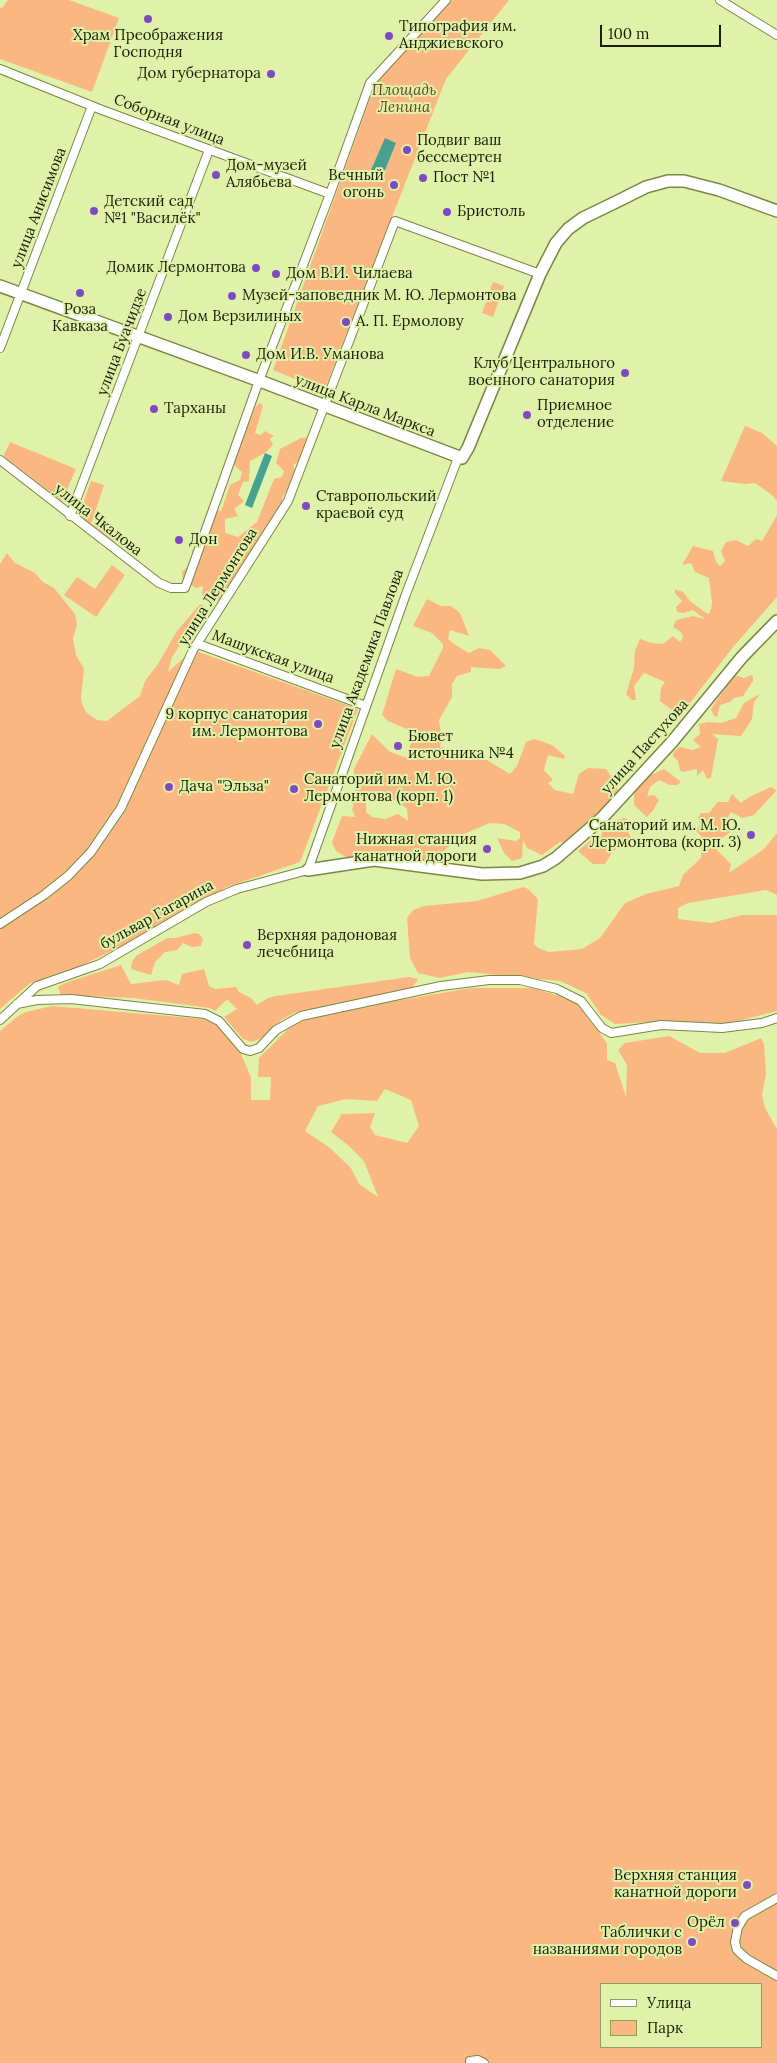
<!DOCTYPE html>
<html>
<head>
<meta charset="utf-8">
<style>
	body { margin:0 }
	#map { position:relative; width:777px; height:2063px; overflow:hidden; background:#e0f1aa; font-family:Lora,serif }
	canvas { display:block }
	.legend { position:absolute; left:600px; top:1983px; width:162px; height:65px; box-sizing:border-box; background:#e0f1aa; border:1px solid #909d68; margin:0; padding:6px 9px; list-style:none; font-size:15px; color:#191f04 }
	.legend li { display:flex; align-items:center; gap:10px; height:25px }
	.legend b { width:25px; border:1px solid #909d68 }
	.scale { position:absolute; left:600px; top:25px; width:121px; height:22px; box-sizing:border-box; border:2px solid #191f04; border-top:0; padding-left:6px; font-size:15px; line-height:18px; white-space:nowrap; color:#191f04; -webkit-text-stroke:4px #e0f1aa; paint-order:stroke }
</style>
</head>
<body>
<div id="map">
<canvas width="777" height="2063"></canvas>
<ul class="legend">
<li><b style="height:6px;background:#fff"></b>Улица</li>
<li><b style="height:14px;background:#fbb781"></b>Парк</li>
</ul>
<div class="scale">100 m</div>
</div>
<script>
const context = document.querySelector('canvas').getContext('2d');
context.lineJoin = 'round';
function fill(path, color) { context.fillStyle = color; context.fill(path, 'evenodd'); }
const toPath = rows => new Path2D(rows.map(r => 'M' + r).join(''));
function stroke(path, color, width, dash) { context.strokeStyle = color; context.lineWidth = width; context.lineCap = dash ? 'butt' : 'round'; context.setLineDash(dash || []); context.stroke(path); }
function drawText(font, color, halo, rows, align = 'center') {
  context.font = font + ' Lora,serif'; context.lineWidth = 4; context.setLineDash([]); context.textBaseline = 'middle'; context.strokeStyle = halo; context.fillStyle = color; for (const [text, x, y, turn = 0] of rows) {
    context.save(); context.translate(x, y); context.rotate((+turn || 0) * Math.PI / 180); context.textAlign = isNaN(turn) ? turn : align; if (halo) context.strokeText(text, 0, 0); context.fillText(text, 0, 0); context.restore();
  }
}
const green = toPath([
	[8,0,69,0,119,18,92,92,0,59,0,7,2,8],
	[451,0,509,0,446,79,324,391,273,370,376,82],
	[493,282,504,286,493,317,482,313],
	[260,403,263,406,255,433,261,435,265,431,274,436,270,439,273,445,265,453,250,461,249,481,243,482,238,495,244,501,234,509,238,516,225,519,225,533,238,537,257,522,274,479,282,477,284,471,276,463,280,449,301,438,311,437,303,458,293,465,296,474,282,498,283,505,271,527,261,534,245,568,223,600,218,600,216,592,208,599,202,595,203,586,196,588,183,580,182,572,195,559,192,550,198,548,212,511,221,511,230,485,240,480,242,472,233,464,235,454,256,406],
	[745,426,762,433,777,446,777,501,772,495,755,483,746,484,721,481],
	[10,442,76,469,62,501,4,457,4,455],
	[91,481,104,485,91,524,114,532,111,535,115,539,113,542,84,519,80,512],
	[777,515,777,597,733,647,680,716,660,701,661,688,665,682,644,673,634,686,636,700,632,700,626,694,634,668,635,651,640,639,652,643,663,644,673,636,680,642,683,637,681,632,673,627,676,620,693,616,705,619,693,610,683,613,677,612,676,607,682,601,675,593,675,589,683,592,690,601,706,613,709,614,711,609,712,603,709,578,695,572,691,563,682,565,693,546,713,551,716,562,720,566,725,561,721,551,726,542,736,540,748,546,756,539,762,541],
	[7,553,15,563,35,573,43,582,54,588,75,614,77,624,73,639,76,655,84,669,81,698,83,707,87,713,97,720,107,721,140,696,145,681,158,664,177,631,200,604,206,607,204,618,190,630,172,657,168,672,193,650,358,709,300,862,224,888,219,893,190,905,141,937,78,967,29,984,0,1009,0,564],
	[112,565,125,575,96,617,64,595,77,577,95,589],
	[427,599,441,606,451,606,460,613,469,636,450,630,448,639,454,644,469,653,479,648,490,650,506,666,500,669,471,667,471,672,457,676,452,684,452,697,439,720,442,740,440,747,448,750,470,750,510,774,517,766,526,742,534,739,552,745,565,756,564,759,548,755,544,770,553,780,548,783,555,790,573,794,579,774,588,768,606,769,614,780,613,786,621,791,568,843,560,842,542,855,527,848,523,840,522,858,512,861,504,853,497,838,516,841,520,838,520,832,504,824,490,823,459,836,438,857,420,861,346,857,336,851,332,842,342,816,355,817,352,809,354,805,348,799,359,786,354,778,354,769,372,734,390,752,407,758,412,739,407,729,388,721,382,715,396,669,418,677,429,676,443,648,443,644,432,633,413,626],
	[373,791,385,794,392,802,396,799,407,809,408,821,398,814,385,819,372,817,366,812,366,799],
	[751,675,753,677,753,681,743,696,734,698,730,702,720,705,717,717,714,716,711,710,714,704,734,677,738,676,744,678],
	[760,694,754,702,752,719,741,736,712,734,718,739,711,778,707,779,703,770,697,776,697,769,683,772,680,770,678,761,673,756,674,751,680,747,692,750,701,747,693,740,700,734,699,724,708,722,721,723,736,718,744,703],
	[664,769,681,782,677,785,670,785,659,780,650,787,647,796,654,795,659,800,654,809,647,817,634,805,634,794,640,784,649,776],
	[771,787,776,790,776,791,754,815,742,818,731,812,725,822,732,831,712,845,731,864,729,873,764,849,777,833,777,895,766,890,688,903,678,908,678,919,711,923,742,915,777,915,777,1011,726,1024,650,1022,615,1024,601,1015,586,993,560,981,468,972,440,978,418,973,410,958,407,918,413,910,424,906,477,901,523,887,528,889,538,899,534,944,538,948,549,952,582,949,600,938,625,903,646,894,679,886,683,875,701,858,701,836,696,831,700,824,698,818,701,813,709,813,718,802,728,802,732,794,741,803,749,797],
	[625,818,632,822,628,824,626,829,631,837,628,844,613,851,605,864,593,864,578,851,590,841,601,837,604,825,614,824,617,820],
	[195,933,199,934,203,939,201,946,192,947,183,943,177,950,165,952,155,962,151,975,131,969,132,962,136,956,167,938,175,938],
	[121,965,131,984,166,980,179,985,182,974,204,969,209,986,215,989,236,987,239,992,251,998,257,1005,268,998,276,996,409,977,418,979,412,988,294,1013,281,1020,265,1037,252,1042,243,1039,224,1017,237,1009,228,1000,225,1001,215,1011,210,1008,133,998,61,995,58,987,65,983],
	[471,988,533,988,575,1001,607,1043,607,1060,615,1063,626,1097,627,1065,618,1050,625,1043,669,1036,700,1053,725,1053,761,1038,764,1044,766,1074,762,1095,765,1108,777,1129,777,2063,0,2063,0,1031,18,1016,26,1012,52,1006,203,1019,217,1025,240,1052,251,1077,251,1100,270,1100,271,1077,258,1077,259,1058,288,1029,299,1022,316,1016,389,1002],
	[385,1089,411,1100,419,1126,407,1143,375,1135,370,1127,375,1113,342,1114,331,1132,349,1146,364,1161,378,1197,359,1184,351,1168,330,1148,305,1131,318,1106,346,1099,377,1101],
	[601,1984,761,1984,761,2047,601,2047]
]);
const water = toPath([
	[385,138,396,143,383,175,371,170],
	[265,453,272,456,252,508,245,505]
]);
const street = toPath([
	[720,0,777,35],
	[0,69,102,110,330,194],
	[0,348,92,106],
	[0,460,159,583,171,588,185,588,256,389,330,194,370,83,446,0],
	[70,516,209,150],
	[198,644,366,706],
	[0,924,44,895,68,876,91,852,121,808,193,650,288,501,395,221,540,274],
	[17,1004,37,1000,71,999,205,1014,219,1021,243,1049,250,1051,259,1048,276,1030,301,1016,441,986,489,980,520,980,557,989,581,1001,602,1028,611,1033,661,1025,722,1028,762,1023,777,1018],
	[0,1020,37,986,100,964,206,902,237,889,308,870,406,594,458,458],
	[777,1898,745,1916,738,1927,735,1942,737,1950,747,1959,777,1976],
	[470,2063,470,2061,478,2060,484,2063]
]);
const secondary = toPath([
	[0,286,260,381,462,458,468,448,540,274,556,243,568,229,583,218,618,201,646,187,668,181,684,181,719,190,777,211],
	[308,870,374,860,482,874,520,873,543,866,556,858,602,818,672,742,742,657,777,621]
]);
const markers = [
	[148,19,5,"#7d4ac2"],
	[389,36,5,"#7d4ac2"],
	[271,74,5,"#7d4ac2"],
	[407,150,5,"#7d4ac2"],
	[216,175,5,"#7d4ac2"],
	[423,178,5,"#7d4ac2"],
	[394,185,5,"#7d4ac2"],
	[94,211,5,"#7d4ac2"],
	[447,212,5,"#7d4ac2"],
	[256,268,5,"#7d4ac2"],
	[276,274,5,"#7d4ac2"],
	[80,293,5,"#7d4ac2"],
	[232,296,5,"#7d4ac2"],
	[168,317,5,"#7d4ac2"],
	[346,322,5,"#7d4ac2"],
	[246,355,5,"#7d4ac2"],
	[625,373,5,"#7d4ac2"],
	[154,409,5,"#7d4ac2"],
	[527,415,5,"#7d4ac2"],
	[306,506,5,"#7d4ac2"],
	[179,540,5,"#7d4ac2"],
	[318,724,5,"#7d4ac2"],
	[398,746,5,"#7d4ac2"],
	[169,787,5,"#7d4ac2"],
	[294,789,5,"#7d4ac2"],
	[751,835,5,"#7d4ac2"],
	[487,849,5,"#7d4ac2"],
	[247,945,5,"#7d4ac2"],
	[747,1885,5,"#7d4ac2"],
	[735,1923,5,"#7d4ac2"],
	[692,1942,5,"#7d4ac2"]
];
const poiNames = [
	["Типография им.",399,27],
	["Анджиевского",399,44],
	["Храм Преображения",148,36,"center"],
	["Господня",148,53,"center"],
	["Дом губернатора",261,74,"right"],
	["Подвиг ваш",417,141],
	["бессмертен",417,158],
	["Дом-музей",226,166],
	["Алябьева",226,183],
	["Вечный",384,176,"right"],
	["огонь",384,193,"right"],
	["Пост №1",433,178],
	["Детский сад",104,202],
	["№1 \"Василёк\"",104,219],
	["Бристоль",457,212],
	["Домик Лермонтова",246,268,"right"],
	["Дом В.И. Чилаева",286,274],
	["Музей-заповедник М. Ю. Лермонтова",242,296],
	["Роза",80,310,"center"],
	["Кавказа",80,327,"center"],
	["Дом Верзилиных",178,317],
	["А. П. Ермолову",356,322],
	["Дом И.В. Уманова",256,355],
	["Клуб Центрального",615,364,"right"],
	["военного санатория",615,381,"right"],
	["Приемное",537,406],
	["отделение",537,423],
	["Тарханы",164,409],
	["Ставропольский",316,497],
	["краевой суд",316,514],
	["Дон",189,540],
	["9 корпус санатория",308,715,"right"],
	["им. Лермонтова",308,732,"right"],
	["Бювет",408,737],
	["источника №4",408,754],
	["Санаторий им. М. Ю.",304,780],
	["Лермонтова (корп. 1)",304,797],
	["Дача \"Эльза\"",179,787],
	["Санаторий им. М. Ю.",741,826,"right"],
	["Лермонтова (корп. 3)",741,843,"right"],
	["Нижная станция",477,840,"right"],
	["канатной дороги",477,857,"right"],
	["Верхняя радоновая",257,936],
	["лечебница",257,953],
	["Верхняя станция",737,1876,"right"],
	["канатной дороги",737,1893,"right"],
	["Орёл",725,1923,"right"],
	["Таблички с",682,1933,"right"],
	["названиями городов",682,1950,"right"]
];
const parkNames = [
	["Площадь",404,91],
	["Ленина",404,108]
];
const streetNames = [
	["Соборная улица",169,120,21],
	["улица Анисимова",39,208,-69],
	["улица Буачидзе",122,342,-69],
	["улица Карла Маркса",365,406,21],
	["улица Чкалова",98,520,38],
	["улица Лермонтова",218,587,-58],
	["Машукская улица",273,657,20],
	["улица Академика Павлова",367,659,-70],
	["улица Пастухова",645,747,-48],
	["бульвар Гагарина",157,915,-29]
];
fill(green, '#fbb781');
fill(water, '#45a190');
stroke(street, '#798845', 10);
stroke(secondary, '#798845', 14);
stroke(street, '#fff', 8);
stroke(secondary, '#fff', 11);
for (const [x, y, r, color] of markers) { const dot = new Path2D(); dot.arc(x, y, r, 0, 2 * Math.PI); context.fillStyle = color; context.fill(dot); stroke(dot, '#e0f1aa', 2); }
drawText('15px', '#191f04', '#e0f1aa', poiNames, 'left');
drawText('italic 15px', '#68411f', '#e0f1aa', parkNames);
drawText('15px', '#191f04', '#e0f1aa', streetNames);
</script>
</body>
</html>
